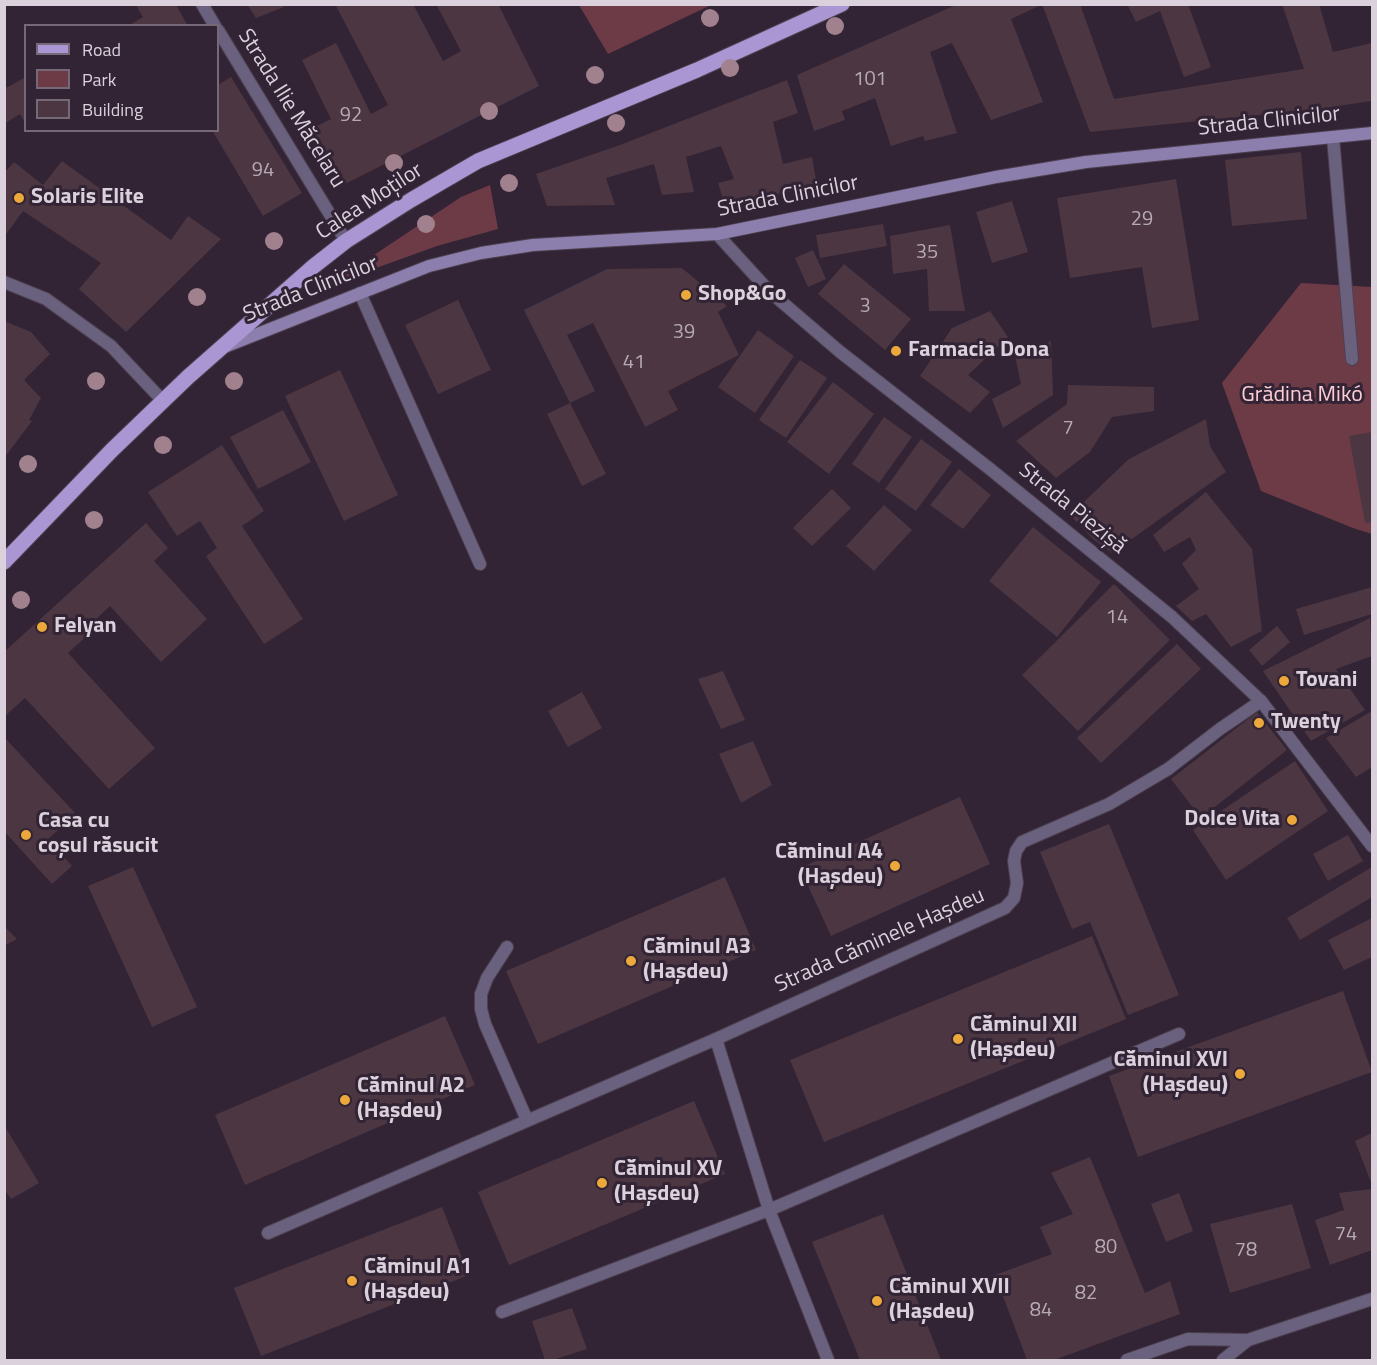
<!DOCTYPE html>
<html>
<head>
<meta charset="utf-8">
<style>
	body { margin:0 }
	#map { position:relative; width:1377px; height:1365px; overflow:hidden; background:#322435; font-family:"Titillium Web",sans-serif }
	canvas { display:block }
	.frame { position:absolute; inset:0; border:6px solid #dad1dc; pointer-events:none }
	.legend { position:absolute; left:24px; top:24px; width:195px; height:108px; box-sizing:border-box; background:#322435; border:2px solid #756978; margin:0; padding:8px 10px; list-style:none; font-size:18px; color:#dad1dc }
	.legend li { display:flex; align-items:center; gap:12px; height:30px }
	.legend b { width:30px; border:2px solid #756978 }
</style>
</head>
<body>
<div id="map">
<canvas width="1377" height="1365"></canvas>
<div class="frame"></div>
<ul class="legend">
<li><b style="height:8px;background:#a996d2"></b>Road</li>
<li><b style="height:16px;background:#6d3b46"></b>Park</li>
<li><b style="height:16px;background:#4c3642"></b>Building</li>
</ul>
</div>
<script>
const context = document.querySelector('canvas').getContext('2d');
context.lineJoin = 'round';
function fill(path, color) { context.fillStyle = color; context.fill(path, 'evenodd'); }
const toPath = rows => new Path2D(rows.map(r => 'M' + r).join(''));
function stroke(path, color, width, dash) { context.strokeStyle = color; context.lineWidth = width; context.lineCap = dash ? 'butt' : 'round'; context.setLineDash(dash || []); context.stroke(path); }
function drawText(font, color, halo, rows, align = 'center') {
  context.font = font + ' "Titillium Web",sans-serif'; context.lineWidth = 6; context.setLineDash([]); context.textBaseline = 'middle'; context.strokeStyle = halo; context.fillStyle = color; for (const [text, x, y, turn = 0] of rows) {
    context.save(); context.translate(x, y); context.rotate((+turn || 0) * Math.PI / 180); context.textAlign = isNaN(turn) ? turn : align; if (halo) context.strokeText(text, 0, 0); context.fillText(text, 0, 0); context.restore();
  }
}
const green = toPath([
	[579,5,711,5,608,54],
	[490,185,498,229,437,246,329,285,461,197],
	[1301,283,1372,287,1372,534,1353,528,1261,491,1222,383]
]);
const building = toPath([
	[247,4,283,4,284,7,256,18],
	[335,4,413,4,443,61,461,51,436,4,498,4,539,86,341,186,313,128,331,119,302,60,336,43,371,114,388,105],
	[1042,4,1080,4,1114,99,1304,69,1282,4,1319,4,1333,52,1372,43,1372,101,1317,109,1090,132],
	[1127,4,1188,4,1211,67,1184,77,1160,11,1136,22],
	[136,5,176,5,188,26,128,26,143,17],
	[956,5,1041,5,1011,19,1043,102,991,120,952,43,930,52,957,133,925,141,923,136,891,146,875,98,842,111,845,120,814,131,797,75],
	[26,77,26,124,20,114,4,124,4,89],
	[231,77,302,193,263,216,212,130,218,130,218,85],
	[787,80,798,113,773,122,783,164,812,157,817,186,725,205,718,183,734,179,721,146,686,157,694,192,662,195,654,164,606,178,615,205,547,206,536,174,620,145],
	[1301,152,1307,219,1232,226,1225,160],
	[62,161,171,240,188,216,221,239,126,332,79,289,101,263,23,211,4,237,4,173,14,162,43,185],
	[1176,179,1199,320,1152,328,1142,267,1070,278,1057,198],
	[1012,201,1028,252,992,263,976,212],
	[883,224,887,246,820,258,816,235],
	[950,225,965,311,929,311,927,269,893,274,890,236],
	[813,250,826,279,808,287,795,258],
	[844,264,911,319,885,350,818,294],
	[682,268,727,306,718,312,739,355,668,391,678,410,645,427,593,323,567,335,595,391,570,403,606,474,582,486,547,414,570,403,524,310,607,269],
	[458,300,491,370,438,394,405,325],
	[990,311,1008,337,968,375,990,392,970,413,920,376,952,328],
	[4,321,31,332,50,354,24,380,41,398,29,420,32,421,4,458],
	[758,330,794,356,755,413,718,387],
	[1051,341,1053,395,1003,428,992,399,1021,384,1015,356],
	[800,360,827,378,786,438,759,420],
	[340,370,398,495,344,521,285,396],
	[833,382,874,414,829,474,787,442],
	[1068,385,1154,387,1154,411,1112,417,1090,452,1056,478,1016,441,1067,404],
	[283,410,311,462,258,489,230,437],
	[884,417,912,437,879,483,852,464],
	[1206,419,1210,446,1226,472,1112,553,1093,539,1070,515,1129,459],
	[1372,432,1372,522,1365,523,1349,436],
	[921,439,952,462,916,511,885,489],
	[222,445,264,511,242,526,303,619,264,644,206,556,217,548,200,521,177,536,148,492],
	[959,469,991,495,963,529,930,505],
	[832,489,851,508,812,546,793,528],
	[1206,492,1252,549,1262,631,1231,647,1206,614,1192,621,1176,606,1199,589,1182,564,1196,550,1190,537,1164,552,1153,535],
	[884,505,912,530,874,571,846,546],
	[146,523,168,548,154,561,207,619,161,662,110,606,94,621,98,626,68,653,155,748,109,789,25,698,4,717,4,652],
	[1033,527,1101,582,1057,637,989,581],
	[1114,584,1170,640,1078,731,1022,675],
	[1372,587,1372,614,1304,635,1296,609],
	[1370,618,1372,656,1336,669,1365,710,1311,741,1263,671],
	[1277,626,1290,642,1262,666,1249,650],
	[1177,644,1201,669,1101,763,1077,738],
	[723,671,745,720,721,729,698,679],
	[582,692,602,728,568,747,548,711],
	[1372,711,1372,767,1356,777,1326,738],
	[1257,712,1287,750,1201,818,1171,779],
	[4,737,76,814,48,839,72,866,52,884,4,831],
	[753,741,772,785,741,803,719,754],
	[1295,761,1328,811,1226,880,1193,830],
	[960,797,990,864,831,936,800,868],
	[1109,824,1179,995,1128,1015,1090,922,1072,929,1040,852],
	[1348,835,1363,861,1328,881,1313,854],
	[133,867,197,1007,152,1027,88,886],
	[1372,867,1372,897,1300,940,1287,918],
	[725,877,756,950,538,1044,506,971],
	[1372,918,1372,957,1344,970,1328,940],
	[4,926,17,939,4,946],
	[1092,936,1126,1019,824,1142,790,1060],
	[1343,991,1372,1072,1138,1157,1109,1076],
	[445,1016,475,1085,245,1185,215,1115],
	[694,1101,725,1174,509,1265,478,1192],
	[4,1125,39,1183,11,1199,4,1189],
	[1372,1133,1372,1185,1355,1141],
	[1090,1157,1145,1293,1170,1281,1180,1314,1054,1360,1027,1360,995,1275,1052,1254,1040,1227,1073,1214,1051,1173],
	[1372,1189,1372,1250,1330,1265,1315,1220,1344,1210,1339,1193],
	[1179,1193,1193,1231,1166,1242,1151,1204],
	[1292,1204,1311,1268,1230,1293,1210,1224],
	[442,1207,469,1275,261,1356,234,1288],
	[883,1214,941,1360,860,1360,812,1242],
	[572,1308,587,1349,553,1360,545,1360,532,1321]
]);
const service = toPath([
	[1333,137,1352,359],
	[360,293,480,564],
	[507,947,487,978,481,994,481,1009,485,1024,527,1120],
	[716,1039,769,1210,828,1360],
	[268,1233,716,1039,1005,908,1014,898,1017,883,1014,861,1016,851,1022,842,1109,804,1168,769,1220,729,1261,701],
	[502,1312,769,1210,1179,1034]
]);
const minor = toPath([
	[202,4,215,26],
	[218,30,346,241],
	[717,234,769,291,839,351,990,469,1172,617,1261,701,1372,846],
	[4,282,46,299,111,346,163,401]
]);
const tertiary = toPath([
	[1127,1360,1188,1339,1248,1340,1372,1299],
	[1223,1360,1248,1340]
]);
const secondary = toPath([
	[227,346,429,266,481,253,533,245,717,234,996,177,1086,162,1372,133]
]);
const primary = toPath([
	[4,562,112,450,188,377,314,266,346,241,411,200,478,161,697,70,842,4]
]);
const trees = [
	[710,18],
	[835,26],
	[730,68],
	[595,75],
	[489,111],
	[616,123],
	[394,163],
	[509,183],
	[426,224],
	[274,241],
	[197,297],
	[96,381],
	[234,381],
	[163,445],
	[28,464],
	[94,520],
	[21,600]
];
const markers = [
	[19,198,6,"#eda83b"],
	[686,295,6,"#eda83b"],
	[896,351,6,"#eda83b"],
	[42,627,6,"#eda83b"],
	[1284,681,6,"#eda83b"],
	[1259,723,6,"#eda83b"],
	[1292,820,6,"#eda83b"],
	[26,835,6,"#eda83b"],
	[895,866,6,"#eda83b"],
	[631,961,6,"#eda83b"],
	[958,1039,6,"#eda83b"],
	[1240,1074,6,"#eda83b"],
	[345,1100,6,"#eda83b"],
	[602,1183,6,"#eda83b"],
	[352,1281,6,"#eda83b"],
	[877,1301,6,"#eda83b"]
];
const numberNames = [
	["101",870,80],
	["92",351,116],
	["94",263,171],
	["29",1142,220],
	["35",927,253],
	["3",865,307],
	["39",684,333],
	["41",634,363],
	["7",1068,429],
	["14",1117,618],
	["74",1346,1235],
	["80",1106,1248],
	["78",1246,1251],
	["82",1086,1294],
	["84",1041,1311]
];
const streetNames = [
	["Strada Ilie Măcelaru",291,109,58],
	["Strada Clinicilor",1269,122,-6],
	["Strada Clinicilor",788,197,-11],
	["Calea Moților",370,202,-33],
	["Strada Clinicilor",311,290,-22],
	["Strada Piezișă",1072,509,39],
	["Strada Căminele Hașdeu",880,941,-24]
];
const poiNames = [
	["Solaris Elite",31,198],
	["Shop&Go",698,295],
	["Farmacia Dona",908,351],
	["Felyan",54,627],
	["Tovani",1296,681],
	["Twenty",1271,723],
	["Dolce Vita",1280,820,"right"],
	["Casa cu",38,822],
	["coșul răsucit",38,847],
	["Căminul A4",883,853,"right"],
	["(Hașdeu)",883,878,"right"],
	["Căminul A3",643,948],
	["(Hașdeu)",643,973],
	["Căminul XII",970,1026],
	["(Hașdeu)",970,1051],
	["Căminul XVI",1228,1061,"right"],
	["(Hașdeu)",1228,1086,"right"],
	["Căminul A2",357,1087],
	["(Hașdeu)",357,1112],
	["Căminul XV",614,1170],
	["(Hașdeu)",614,1195],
	["Căminul A1",364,1268],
	["(Hașdeu)",364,1293],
	["Căminul XVII",889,1288],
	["(Hașdeu)",889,1313]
];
const parkNames = [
	["Grădina Mikó",1302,396]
];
fill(green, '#6d3b46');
fill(building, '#4c3642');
stroke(service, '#4d4050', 14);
stroke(minor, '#4d4050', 14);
stroke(tertiary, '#4d4050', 14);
stroke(secondary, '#4d4050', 14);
stroke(primary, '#4d4050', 17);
stroke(service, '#69617e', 12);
stroke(minor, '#69617e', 12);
stroke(tertiary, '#69617e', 12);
stroke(secondary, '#8d7fad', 12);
stroke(primary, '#a996d2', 15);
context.fillStyle = '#a1818d';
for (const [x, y] of trees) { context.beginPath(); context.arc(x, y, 9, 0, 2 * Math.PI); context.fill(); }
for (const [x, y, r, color] of markers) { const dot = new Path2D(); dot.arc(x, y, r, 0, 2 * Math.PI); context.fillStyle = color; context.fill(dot); stroke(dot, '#322435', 2); }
drawText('20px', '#b6aab6', null, numberNames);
drawText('22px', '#dad1dc', '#322435', streetNames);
drawText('bold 22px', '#dad1dc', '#322435', poiNames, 'left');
drawText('22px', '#fccdd5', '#322435', parkNames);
</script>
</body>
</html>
